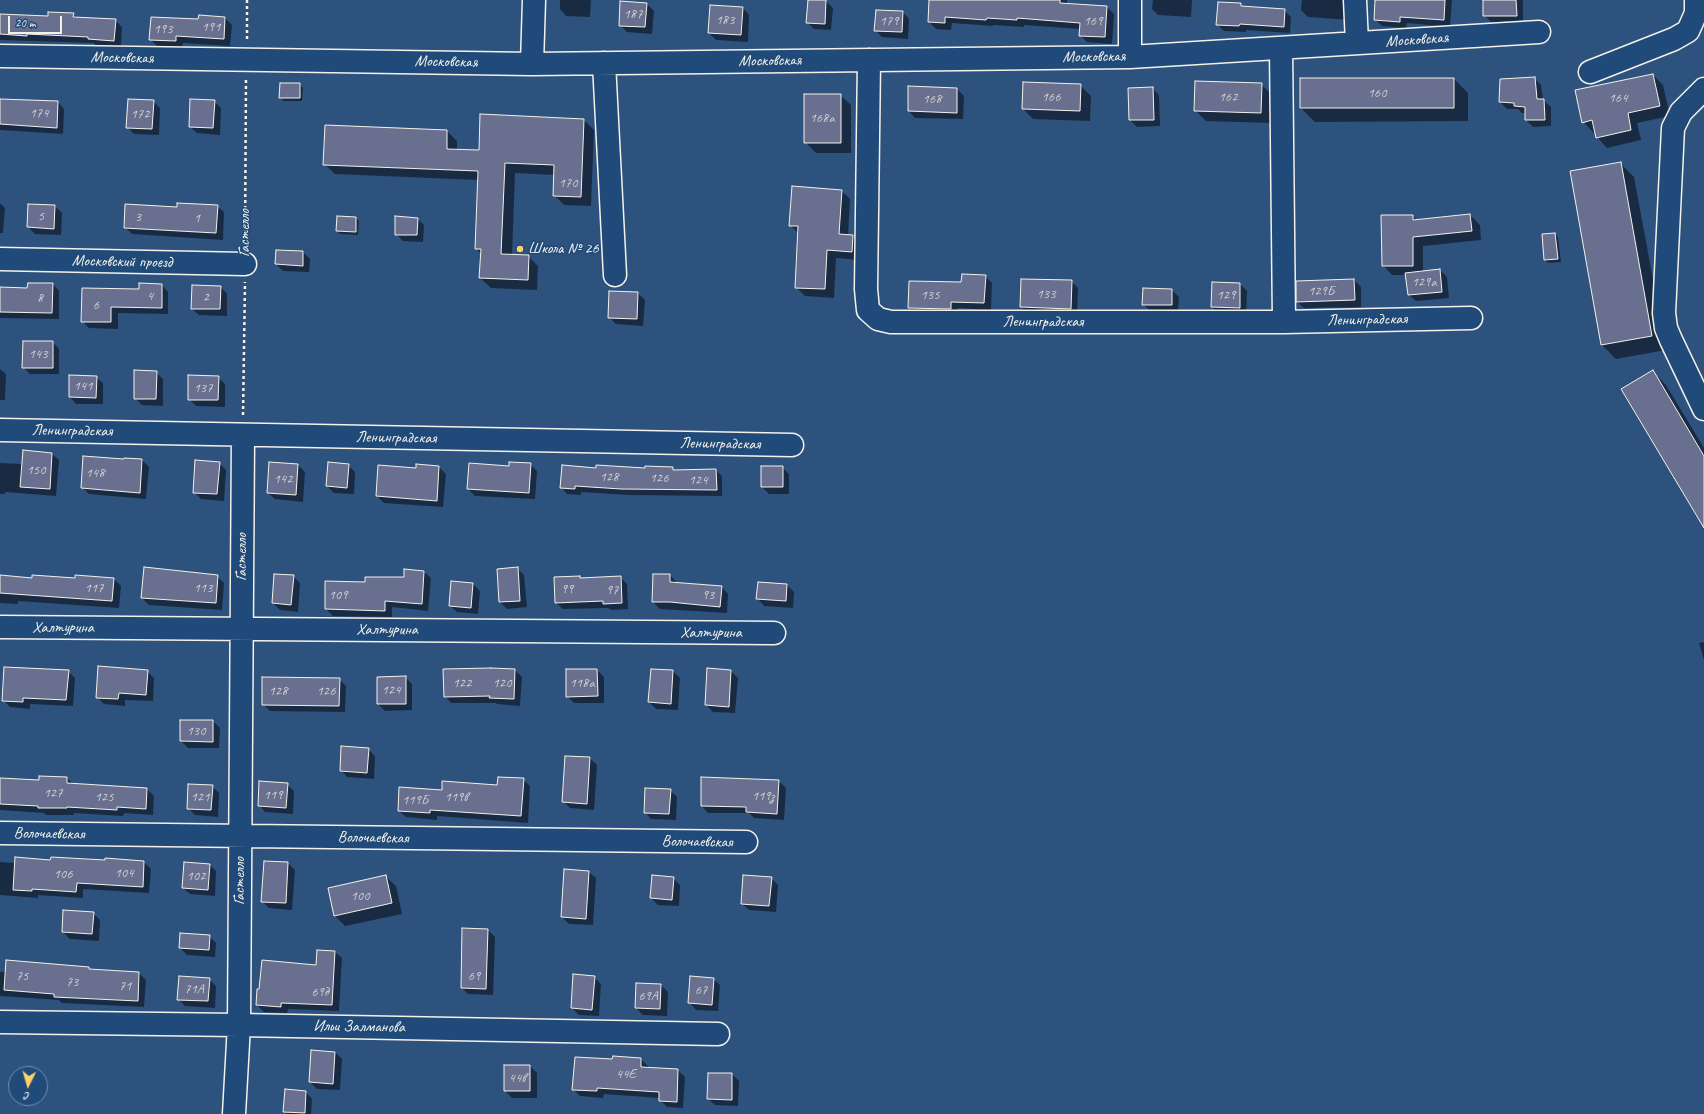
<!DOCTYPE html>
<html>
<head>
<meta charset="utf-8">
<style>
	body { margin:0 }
	#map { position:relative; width:1704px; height:1114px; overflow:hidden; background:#2e527e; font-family:Caveat,sans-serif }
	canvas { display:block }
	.north { position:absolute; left:8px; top:1066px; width:40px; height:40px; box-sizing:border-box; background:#1f4a7a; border:1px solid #748da6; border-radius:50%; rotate:185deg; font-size:11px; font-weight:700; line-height:16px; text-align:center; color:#f4f1e8 }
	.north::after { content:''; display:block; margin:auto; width:14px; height:18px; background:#ffd166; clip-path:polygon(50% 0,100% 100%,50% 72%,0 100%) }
	.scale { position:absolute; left:8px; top:16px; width:54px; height:18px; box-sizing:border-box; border:2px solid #f4f1e8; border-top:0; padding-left:5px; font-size:12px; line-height:14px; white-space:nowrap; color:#f4f1e8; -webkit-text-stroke:3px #1f4a7a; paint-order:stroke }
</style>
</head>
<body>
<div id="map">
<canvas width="1704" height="1114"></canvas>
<div class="north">С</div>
<div class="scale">20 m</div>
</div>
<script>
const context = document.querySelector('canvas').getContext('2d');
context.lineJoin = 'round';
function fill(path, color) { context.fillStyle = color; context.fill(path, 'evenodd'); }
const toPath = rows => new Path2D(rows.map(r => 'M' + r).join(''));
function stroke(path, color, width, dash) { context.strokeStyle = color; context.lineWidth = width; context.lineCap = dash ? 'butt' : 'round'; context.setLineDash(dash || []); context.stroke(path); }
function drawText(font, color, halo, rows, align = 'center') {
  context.font = font + ' Caveat,sans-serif'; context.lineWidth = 3; context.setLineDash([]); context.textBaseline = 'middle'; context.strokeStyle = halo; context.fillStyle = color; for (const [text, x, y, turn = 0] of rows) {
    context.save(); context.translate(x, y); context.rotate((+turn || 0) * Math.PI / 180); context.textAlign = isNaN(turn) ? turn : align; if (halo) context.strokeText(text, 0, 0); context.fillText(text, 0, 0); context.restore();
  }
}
const shadow = toPath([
	[560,0,591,0,590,17,566,16,560,9],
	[809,0,826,1,833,8,831,30,814,29,807,22],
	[930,0,1067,0,1067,4,1107,7,1114,14,1112,44,1087,42,1080,35,1080,29,1024,25,1024,27,993,25,993,26,952,23,951,30,936,29,929,22],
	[1153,0,1192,0,1191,17,1158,15,1152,9],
	[1302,0,1350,0,1349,20,1308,17,1301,10],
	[1376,0,1452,0,1450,27,1407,23,1406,28,1382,26,1375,19],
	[1484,0,1523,0,1523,22,1491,22,1484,15],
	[647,4,654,11,652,34,627,32,620,25],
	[1241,4,1243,7,1284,10,1291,17,1290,33,1246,30,1246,32,1224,31,1217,24],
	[743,8,749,15,748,42,716,40,709,33],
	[903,12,909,19,908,39,882,37,875,30],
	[73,14,77,18,115,20,122,27,121,47,96,46,94,43,0,40,0,15,49,17],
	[225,18,232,25,230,46,183,43,182,47,157,46,150,39,199,20],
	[1653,75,1663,85,1670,116,1637,123,1641,140,1607,148,1597,137,1596,132,1594,133,1583,122],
	[1534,78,1541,85,1543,100,1551,107,1551,126,1533,127,1526,120,1526,113,1522,113,1518,109,1507,109,1500,102],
	[1454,79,1468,93,1468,121,1315,122,1301,108],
	[299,84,303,88,302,101,284,101,280,98],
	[1261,84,1272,95,1271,123,1206,121,1195,110],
	[1080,85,1091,96,1090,121,1033,119,1023,109],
	[1152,88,1159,95,1160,126,1137,127,1130,120],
	[957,89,964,96,963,119,915,118,909,111],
	[840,95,851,105,851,153,816,153,805,142],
	[0,100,58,102,64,109,63,134,0,130],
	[153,101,160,108,159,135,134,134,127,127],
	[214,101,221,108,220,135,197,133,190,127],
	[584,120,594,130,591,206,564,205,554,195,555,175,515,173,512,255,528,256,538,266,537,290,491,288,480,278,481,254,476,248,478,180,335,174,324,164,447,131,457,141,457,150,480,151],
	[1620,163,1634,177,1666,350,1616,359,1602,345],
	[842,191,850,199,848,236,853,236,861,245,860,260,836,258,834,298,805,296,796,287,799,234,790,225],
	[0,203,5,208,3,233,0,233],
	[29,205,55,206,62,213,61,235,35,234,28,227],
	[217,206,224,212,223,240,132,234,125,227,178,208],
	[1470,215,1480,225,1481,240,1423,246,1423,272,1440,270,1447,277,1449,298,1416,301,1409,295,1407,275,1392,275,1383,265,1413,216,1418,221],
	[356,218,359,221,358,235,340,234,337,231],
	[417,218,424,225,423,242,403,241,396,234],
	[1555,234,1558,237,1561,262,1548,263,1545,260,1543,235],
	[303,252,310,259,309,272,283,271,276,264],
	[985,276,992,283,991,310,958,308,957,315,916,314,909,307],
	[1354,280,1361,287,1361,307,1304,308,1297,302],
	[1071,281,1078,288,1077,315,1028,314,1021,307],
	[53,284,59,291,59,319,0,318,0,288,28,289],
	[1240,284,1247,291,1246,315,1219,314,1212,307],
	[162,285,168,292,168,314,118,313,118,329,89,328,82,321,140,290],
	[221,287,227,294,227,316,199,315,192,309],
	[1172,290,1179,297,1178,312,1150,311,1143,304],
	[638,293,645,300,643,326,616,324,609,317],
	[53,342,59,349,59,374,30,374,23,367],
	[0,369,6,374,5,400,0,400],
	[1652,371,1666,385,1704,448,1704,526],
	[156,372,163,379,163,406,142,405,135,398],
	[70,376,96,377,103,383,103,404,76,404,70,397],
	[218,377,225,384,225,407,196,406,189,399],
	[52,454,59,460,56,496,5,492,5,494,0,494,0,463,23,464],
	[125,459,142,460,149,467,146,499,89,494,82,487,125,461],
	[219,463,226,470,224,501,201,499,194,492],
	[530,464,537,471,535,499,475,496,468,489],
	[298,465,305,472,303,502,275,499,268,493],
	[348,465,355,472,354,494,334,493,327,486],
	[439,467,446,474,443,507,384,503,377,496,417,469],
	[782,467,789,474,789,494,769,494,762,487],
	[672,468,675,471,716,470,722,476,722,496,628,495,581,492,581,495,567,494,561,487,597,469,646,469],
	[517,568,524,575,527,607,507,609,500,602],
	[405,570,424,572,431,578,428,611,392,607,392,617,333,616,326,609,366,583,404,578],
	[670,575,677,583,722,587,728,594,727,613,660,609,653,602],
	[0,576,33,579,114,579,121,586,119,608,18,601,18,604,0,603],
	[217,576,224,583,222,610,149,605,142,598],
	[293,576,300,583,298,612,280,610,273,603],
	[579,577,581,579,620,577,627,584,628,609,611,610,608,608,563,609,556,603],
	[759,583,787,585,794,592,793,608,764,606,758,599],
	[473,584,480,591,478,614,457,612,450,606],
	[1704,642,1704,660,1699,643],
	[491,669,515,670,522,677,520,706,497,704,496,703,451,703,445,696],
	[597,670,604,677,604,703,574,703,567,696],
	[68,671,75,678,73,706,30,704,30,709,10,707,3,700],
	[147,671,154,678,153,701,125,700,125,706,104,704,97,697],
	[673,671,680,678,678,710,656,709,649,702],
	[731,671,738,678,735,713,713,712,706,705],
	[405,677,412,684,412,710,385,711,378,704],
	[339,679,346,686,345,712,270,711,263,704],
	[213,721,220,728,219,748,188,748,181,741],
	[368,749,375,756,374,779,347,777,341,770],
	[590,758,597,765,594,810,570,808,563,801],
	[40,777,67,778,73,784,147,789,154,796,153,815,124,813,123,816,74,813,74,815,46,815,44,813,0,810,0,779,40,781],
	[702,778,779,781,786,788,784,820,754,818,749,813,708,813,702,806],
	[523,779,530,786,528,823,437,816,437,820,406,817,399,811,443,791,498,786],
	[287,784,294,791,293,814,265,812,259,805],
	[212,786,219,793,218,817,195,815,188,808],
	[670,790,677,797,676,820,651,819,645,812],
	[51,861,144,862,151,869,149,893,83,889,83,898,38,895,38,898,0,895,0,862,15,863],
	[288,863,295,870,292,910,269,908,262,901],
	[209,864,216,871,215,896,190,894,183,888],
	[589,872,596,878,593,925,569,924,562,917],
	[385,876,396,886,402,914,345,926,335,916,329,889],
	[673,878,680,885,679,906,658,905,651,898],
	[771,878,778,885,776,912,749,910,742,904],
	[93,913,100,920,99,941,70,939,63,932],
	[488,930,495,937,493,995,468,994,462,988],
	[209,936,216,943,215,957,187,955,180,948],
	[318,951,335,952,342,958,339,1011,288,1009,287,1013,264,1012,257,1005,317,966],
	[89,968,91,970,139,973,146,980,144,1007,62,1003,59,1000,0,996,0,972],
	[594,977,601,984,599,1016,579,1015,572,1008],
	[209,979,216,986,215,1008,185,1006,178,999],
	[713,979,720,985,718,1011,696,1010,690,1003],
	[661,985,668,992,667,1016,643,1015,636,1008],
	[335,1052,342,1059,340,1090,317,1089,310,1082],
	[641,1059,648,1066,648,1068,678,1070,685,1077,683,1108,667,1107,660,1100,660,1098,604,1094,603,1098,580,1096,573,1089,613,1061],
	[530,1066,537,1073,537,1098,512,1098,505,1091],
	[732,1074,739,1081,738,1106,715,1105,708,1099],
	[306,1092,312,1099,311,1114,287,1114,284,1111]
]);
const building = toPath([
	[808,0,826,0,825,24,806,23,808,0],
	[929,0,1060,0,1060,3,1107,6,1105,37,1079,36,1080,23,1017,18,1017,20,987,18,986,20,945,17,945,23,928,22,929,0],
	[1375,0,1445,0,1444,20,1400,17,1400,22,1374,20,1375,0],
	[1483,0,1516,0,1517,16,1483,16,1483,0],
	[620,1,647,3,645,27,619,26,620,1],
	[1218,2,1241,3,1241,6,1285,9,1284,27,1240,24,1239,26,1216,25,1218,2],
	[710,5,743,7,741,35,708,33,710,5],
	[876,10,903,11,902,32,874,31,876,10],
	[48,12,74,13,73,17,116,19,114,41,88,39,88,37,27,34,27,36,0,34,0,14,48,16,48,12],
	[199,15,225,17,224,39,176,36,176,41,149,40,151,17,198,19,199,15],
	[1653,74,1660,106,1628,113,1631,130,1596,138,1592,120,1582,123,1575,90,1653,74],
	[1535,77,1537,99,1544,99,1545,120,1525,120,1525,107,1514,106,1514,103,1499,102,1500,79,1535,77],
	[1300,78,1454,78,1454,108,1300,108,1300,78],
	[1195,81,1262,83,1261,113,1194,111,1195,81],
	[1023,82,1081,84,1080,111,1022,109,1023,82],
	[280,83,300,83,300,98,279,98,280,83],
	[908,86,957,88,957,113,908,111,908,86],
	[1153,87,1154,120,1129,120,1128,88,1153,87],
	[804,94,841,94,841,143,804,143,804,94],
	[0,99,58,101,57,128,0,124,0,99],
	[128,99,154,100,152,129,126,128,128,99],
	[190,99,215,100,213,128,189,127,190,99],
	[480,114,584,119,581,197,553,196,554,165,505,163,501,254,529,255,528,280,479,278,481,249,475,249,478,171,323,165,325,125,447,130,447,149,479,150,480,114],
	[1621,162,1652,336,1601,345,1570,171,1621,162],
	[792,186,842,190,839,234,853,235,852,252,827,250,825,289,795,288,798,226,789,226,792,186],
	[177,203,218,205,216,233,124,228,125,204,177,207,177,203],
	[28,204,55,205,54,229,27,227,28,204],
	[1470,214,1472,231,1413,237,1413,266,1382,266,1381,215,1413,215,1413,220,1470,214],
	[337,216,356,217,356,232,336,231,337,216],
	[395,216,418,218,417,235,395,235,395,216],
	[1555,233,1558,259,1544,260,1542,234,1555,233],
	[276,250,303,251,303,266,275,264,276,250],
	[1440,269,1442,292,1408,295,1405,273,1440,269],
	[962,274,986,275,984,303,951,302,951,309,908,308,909,281,961,282,962,274],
	[1021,279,1072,280,1071,309,1020,307,1021,279],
	[1354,279,1355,300,1296,302,1296,281,1354,279],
	[1212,282,1240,283,1240,308,1211,307,1212,282],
	[28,283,53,283,52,313,0,312,0,287,27,288,28,283],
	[139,283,162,284,162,308,111,307,111,322,81,322,82,288,139,289,139,283],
	[192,285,221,286,220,309,191,309,192,285],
	[1143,288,1172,289,1172,305,1142,305,1143,288],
	[609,291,638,292,637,319,608,318,609,291],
	[23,341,53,341,53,368,22,368,23,341],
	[134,370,157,371,156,399,134,399,134,370],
	[1653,370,1704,456,1704,528,1621,389,1653,370],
	[69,375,97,376,96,398,69,397,69,375],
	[188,375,219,376,218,400,188,400,188,375],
	[23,450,52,453,50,489,20,487,23,450],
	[83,456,124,459,124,458,142,459,140,493,81,488,83,456],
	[195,460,220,462,217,494,193,493,195,460],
	[269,462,298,464,296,495,267,493,269,462],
	[328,462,349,464,347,488,326,486,328,462],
	[509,462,531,463,529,493,467,489,469,463,509,466,509,462],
	[416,464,439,466,437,501,376,496,378,465,416,468,416,464],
	[562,465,596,468,596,465,645,468,645,466,673,467,673,470,716,469,717,490,621,489,575,486,575,489,560,488,562,465],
	[761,466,783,466,783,487,761,487,761,466],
	[144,567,218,575,216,603,141,598,144,567],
	[518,567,520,601,499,602,497,569,518,567],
	[404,569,424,571,422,604,385,601,385,611,325,609,325,581,365,582,365,577,404,577,404,569],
	[274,574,294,575,291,605,272,603,274,574],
	[653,574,670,574,670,582,722,586,720,607,670,602,652,602,653,574],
	[0,575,32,578,32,575,75,578,75,575,114,578,112,601,0,593,0,575],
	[580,576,580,578,621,576,622,603,603,604,603,601,555,603,554,577,580,576],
	[451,581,473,583,471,608,449,606,451,581],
	[758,582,787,584,786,601,756,599,758,582],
	[98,666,148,670,146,695,119,693,118,699,96,698,98,666],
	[4,667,69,670,66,700,23,698,23,702,2,701,4,667],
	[491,668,515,669,514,699,489,698,490,696,444,697,443,669,491,668],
	[707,668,731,670,729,707,705,705,707,668],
	[566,669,597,669,598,696,566,697,566,669],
	[651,669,673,670,671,704,648,702,651,669],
	[406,676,406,704,377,704,377,677,406,676],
	[262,677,340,678,339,706,262,705,262,677],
	[180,720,213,720,213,742,180,741,180,720],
	[341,746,369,748,367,773,340,771,341,746],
	[565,756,590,757,587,804,562,802,565,756],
	[39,776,67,777,67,783,147,788,146,809,117,807,117,810,67,807,67,808,38,808,38,806,0,804,0,778,39,780,39,776],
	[498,777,524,778,521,816,430,810,430,813,398,811,399,787,442,790,442,781,497,785,498,777],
	[701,777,779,780,777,814,746,812,746,807,701,806,701,777],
	[259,781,288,783,286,808,258,806,259,781],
	[188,784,213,785,211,810,187,809,188,784],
	[645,788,671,789,669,814,644,813,645,788],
	[15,857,50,860,51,857,105,860,105,858,144,861,143,887,77,883,76,892,32,889,32,891,13,890,15,857],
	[264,861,288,862,286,903,261,902,264,861],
	[184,862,210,864,208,890,182,888,184,862],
	[564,869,589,871,586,919,561,917,564,869],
	[386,875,392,903,334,916,328,888,386,875],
	[652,875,674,877,672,900,650,898,652,875],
	[743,875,772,877,769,906,741,904,743,875],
	[63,910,94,912,92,934,62,932,63,910],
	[462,928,488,929,486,989,461,988,462,928],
	[180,933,210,935,209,950,179,948,180,933],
	[317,950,335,951,332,1005,281,1003,281,1007,256,1005,257,989,259,989,262,960,316,965,317,950],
	[6,960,89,967,89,969,139,972,138,1001,54,997,54,994,4,990,6,960],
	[573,974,595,976,592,1010,571,1008,573,974],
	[179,976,210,978,208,1001,177,1000,179,976],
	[690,976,714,978,712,1005,688,1003,690,976],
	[636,983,661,984,660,1009,635,1008,636,983],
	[311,1050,335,1052,333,1084,309,1082,311,1050],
	[613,1056,641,1058,641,1067,678,1069,677,1102,659,1101,659,1092,597,1088,597,1091,572,1090,575,1057,612,1059,613,1056],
	[504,1065,530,1065,530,1091,504,1091,504,1065],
	[708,1073,732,1073,732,1100,707,1099,708,1073],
	[285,1089,306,1091,305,1113,283,1112,285,1089]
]);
const path = toPath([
	[247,39,247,0],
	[245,245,246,78],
	[243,415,245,282]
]);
const minor = toPath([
	[1355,0,1357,43],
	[1281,48,1284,322],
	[0,56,532,64,1130,57,1539,32],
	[1130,57,1130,0],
	[869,60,866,289,868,310,878,319,891,322,1284,322,1471,318],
	[604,63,615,275],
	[532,64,534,0],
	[1590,72,1674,39,1688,31,1696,13,1696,0],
	[1704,89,1681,112,1673,128,1664,313,1666,328,1671,340,1704,409],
	[0,259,245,264],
	[0,430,792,445],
	[0,627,774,633],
	[0,833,746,842],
	[0,1022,239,1025,718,1034],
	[234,1114,239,1025,243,435]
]);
const markers = [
	[520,249,4,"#ffd166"]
];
const numberNames = [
	["187",633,14],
	["183",725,20],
	["179",889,21],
	["169",1093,21],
	["191",211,27],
	["193",163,29],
	["160",1377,93],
	["166",1051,97],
	["162",1228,97],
	["164",1618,98],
	["168",932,99],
	["174",39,113],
	["172",140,114],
	["168а",822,118],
	["170",568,183],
	["5",41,216],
	["3",138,217],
	["1",197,218],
	["129а",1424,282],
	["129Б",1321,291],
	["133",1046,294],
	["135",930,295],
	["129",1226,295],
	["4",150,296],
	["2",206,297],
	["8",40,298],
	["6",96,305],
	["143",38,354],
	["141",83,386],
	["137",203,388],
	["150",36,470],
	["148",95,473],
	["128",609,477],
	["126",659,478],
	["142",283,479],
	["124",698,480],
	["117",94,588],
	["113",203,588],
	["99",567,589],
	["97",612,590],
	["109",338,595],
	["93",708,595],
	["122",462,683],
	["120",502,683],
	["118а",582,683],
	["124",391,690],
	["128",278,691],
	["126",326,691],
	["130",196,731],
	["127",53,793],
	["119",273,795],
	["119з",763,796],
	["125",104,797],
	["121",200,797],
	["119в",456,797],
	["119Б",415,800],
	["104",124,873],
	["106",63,874],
	["102",196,876],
	["100",360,896],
	["75",22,976],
	["69",474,976],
	["73",72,982],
	["71",125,986],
	["71А",194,989],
	["67",701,990],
	["69д",320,992],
	["69А",648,996],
	["44Е",626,1074],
	["44в",517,1078]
];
const streetNames = [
	["Московская",1417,40,-4],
	["Московская",1094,57,-1],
	["Московская",122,58,1],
	["Московская",770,61,-1],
	["Московская",446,62,1],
	["Гастелло",245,233,-90],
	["Московский проезд",122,262,1],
	["Ленинградская",1367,320,-1],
	["Ленинградская",1043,322],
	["Ленинградская",72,431,1],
	["Ленинградская",396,438,1],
	["Ленинградская",720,444,1],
	["Гастелло",242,557,-90],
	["Халтурина",63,628],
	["Халтурина",387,630],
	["Халтурина",711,633],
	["Волочаевская",49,834,1],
	["Волочаевская",373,838,1],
	["Волочаевская",697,842,1],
	["Гастелло",240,881,-90],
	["Ильи Залманова",359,1027,1]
];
const poiNames = [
	["Школа № 26",528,249]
];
fill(shadow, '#0007');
fill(building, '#69708f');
stroke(building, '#f4f1e8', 1);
stroke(minor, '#f4f1e8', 25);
stroke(path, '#f4f1e8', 2.5, [3, 3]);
stroke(minor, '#1f4a7a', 22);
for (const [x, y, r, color] of markers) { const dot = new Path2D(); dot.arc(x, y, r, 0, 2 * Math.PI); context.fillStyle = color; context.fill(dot); stroke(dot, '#1f4a7a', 1.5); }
drawText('14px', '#d1d1d2', null, numberNames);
drawText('16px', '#f4f1e8', '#1f4a7a', streetNames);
drawText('16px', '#f4f1e8', '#1f4a7a', poiNames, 'left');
</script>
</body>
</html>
